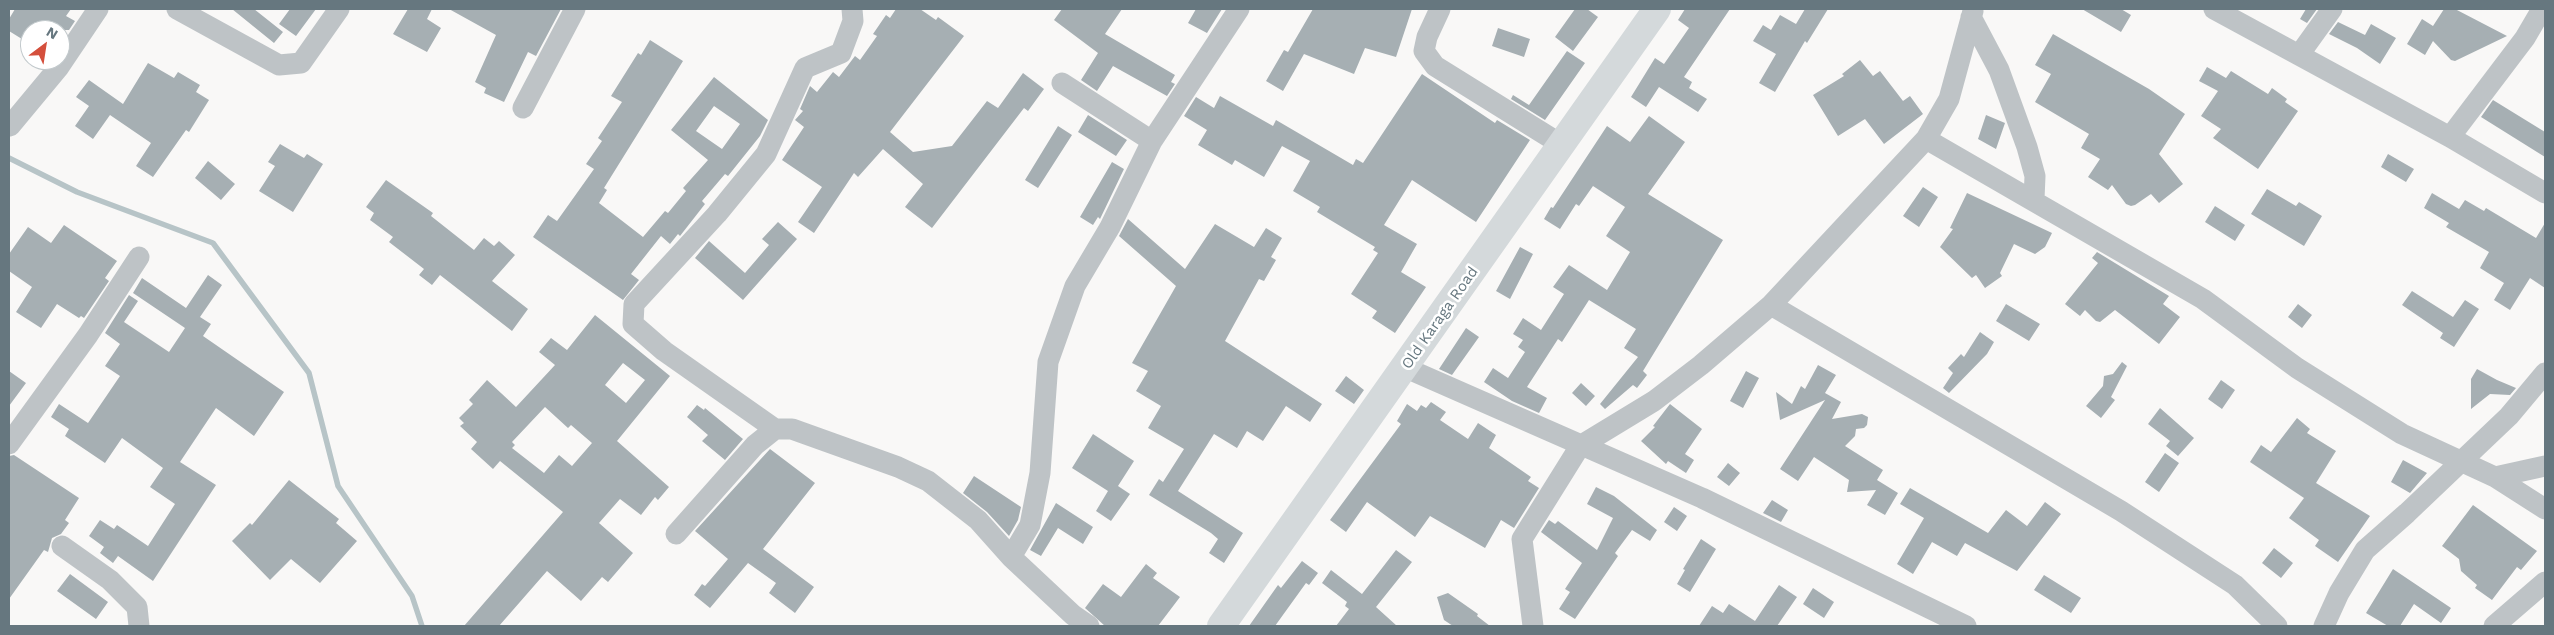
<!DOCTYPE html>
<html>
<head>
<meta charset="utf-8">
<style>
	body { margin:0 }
	#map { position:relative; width:2554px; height:635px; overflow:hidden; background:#f9f8f7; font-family:"Work Sans",sans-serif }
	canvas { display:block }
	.frame { position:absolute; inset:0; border:10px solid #66777f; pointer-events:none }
	.north { position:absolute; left:20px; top:20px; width:50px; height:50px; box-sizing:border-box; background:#fff; border:1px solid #c2c9cc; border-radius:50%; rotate:31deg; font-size:14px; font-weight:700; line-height:20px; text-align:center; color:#66777f }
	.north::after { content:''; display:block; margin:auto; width:18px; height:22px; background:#d44f3c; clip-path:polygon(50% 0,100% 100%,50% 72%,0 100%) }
</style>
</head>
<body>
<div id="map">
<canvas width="2554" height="635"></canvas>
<div class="frame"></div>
<div class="north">N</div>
</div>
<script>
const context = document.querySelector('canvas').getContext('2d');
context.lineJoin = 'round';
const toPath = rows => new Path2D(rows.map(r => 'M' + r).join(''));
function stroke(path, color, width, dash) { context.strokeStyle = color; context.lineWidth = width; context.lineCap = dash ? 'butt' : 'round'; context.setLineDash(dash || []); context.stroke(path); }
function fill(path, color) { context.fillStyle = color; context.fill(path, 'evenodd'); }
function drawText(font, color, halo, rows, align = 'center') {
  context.font = font + ' "Work Sans",sans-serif'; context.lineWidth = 5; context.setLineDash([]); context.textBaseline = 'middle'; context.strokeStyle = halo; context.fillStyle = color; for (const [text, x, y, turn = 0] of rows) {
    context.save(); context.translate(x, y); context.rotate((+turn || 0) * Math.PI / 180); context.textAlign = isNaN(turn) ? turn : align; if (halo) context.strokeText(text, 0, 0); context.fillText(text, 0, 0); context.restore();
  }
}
const stream = toPath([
	[9,158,77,192,213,243,309,373,338,486,412,596,422,626]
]);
const building = toPath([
	[15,9,71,9,66,16,75,21,69,30,30,30,30,44,9,31,9,19],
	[232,9,254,9,283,32,274,43],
	[290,9,316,9,296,36,279,24],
	[408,9,432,9,427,19,441,28,427,52,393,34],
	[449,9,561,9,536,56,528,52,504,102,484,93,486,88,475,82,496,35],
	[896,9,920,9,936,20,938,17,964,36,890,132,913,152,952,146,987,101,998,108,1023,73,1044,89,1028,111,1024,108,932,228,905,207,923,184,883,149,858,177,854,173,814,233,798,222,822,187,782,160,804,127,795,120,803,111,800,109,810,86,817,92,833,72,839,77,855,56,860,60,877,36,873,34,886,15,890,18],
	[1062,9,1122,9,1105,34,1175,75,1171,82,1175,84,1167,96,1113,66,1097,91,1081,80,1098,53,1054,20],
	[1196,9,1222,9,1207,33,1188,23],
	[1313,9,1412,9,1396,57,1365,48,1354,74,1304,54,1283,91,1266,81,1284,50,1288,52],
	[1575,9,1587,9,1598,17,1573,51,1555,37],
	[1685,9,1730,9,1684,77,1692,82,1689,88,1707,99,1698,112,1659,87,1646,107,1631,97,1655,58,1664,64,1689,28,1678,20],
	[1805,9,1828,9,1807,43,1805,41,1775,92,1759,83,1776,54,1753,41,1763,25,1771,30,1780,15,1796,24],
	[2082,9,2121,9,2131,15,2121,32],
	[2306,9,2317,9,2307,23,2300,19],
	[2444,9,2455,9,2507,36,2455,61,2451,60,2433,41,2425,55,2407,44,2422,19,2433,26],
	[2338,22,2365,35,2371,24,2396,38,2380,64,2357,48,2329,34],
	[1498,28,1530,39,1524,57,1492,46],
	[2053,34,2149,89,2185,114,2159,154,2183,184,2159,203,2151,194,2135,205,2131,206,2126,204,2112,185,2108,190,2088,177,2100,159,2081,148,2089,134,2035,102,2051,74,2035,65],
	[650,40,683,61,604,188,607,190,599,203,643,237,665,211,668,213,686,191,683,188,708,160,671,130,714,77,768,120,760,136,728,176,725,174,702,201,705,204,680,236,678,234,670,244,661,236,631,274,639,280,623,300,533,237,548,215,557,221,594,169,586,164,602,141,598,138,622,102,611,96,638,53,641,55],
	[714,106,740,124,722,149,696,131],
	[1567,51,1585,63,1545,120,1511,99,1513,95,1529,105],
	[1860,60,1873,76,1880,71,1903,101,1910,96,1923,114,1884,144,1865,119,1838,136,1813,95,1844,76,1842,74],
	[148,63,174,78,178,72,200,85,196,92,209,100,189,132,186,130,153,177,136,166,151,143,110,115,93,139,75,126,89,106,76,97,89,80,123,104],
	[2207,67,2226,78,2231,71,2268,94,2272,88,2287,99,2285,102,2298,111,2258,169,2213,138,2221,129,2201,116,2218,91,2199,81],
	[1422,74,1495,123,1497,120,1530,140,1476,222,1412,180,1384,225,1417,244,1401,272,1426,287,1395,333,1372,318,1377,311,1351,294,1378,253,1373,250,1375,247,1317,212,1320,207,1293,191,1310,161,1282,146,1264,177,1235,160,1232,165,1198,145,1207,130,1184,116,1196,97,1214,108,1220,96,1273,126,1276,120,1353,165,1356,159,1363,163],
	[2493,100,2545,132,2545,157,2481,117],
	[1088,115,1127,140,1116,156,1078,132],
	[1986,115,2005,123,1996,149,1978,139],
	[1649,116,1685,142,1648,194,1723,240,1643,371,1647,375,1637,388,1633,385,1605,409,1600,404,1638,357,1624,348,1636,329,1589,300,1562,342,1558,339,1527,387,1547,398,1539,413,1512,401,1484,382,1493,368,1508,378,1525,352,1518,347,1523,340,1513,334,1523,318,1541,330,1564,294,1553,287,1569,265,1607,290,1630,252,1606,236,1625,207,1593,186,1579,206,1576,204,1560,229,1544,219,1551,207,1553,208,1607,126,1630,142],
	[1058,126,1072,135,1038,188,1025,180],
	[280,144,304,158,307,154,323,164,293,212,259,191,275,166,268,162],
	[2388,154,2414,169,2406,182,2381,167],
	[208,161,235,184,221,200,195,178],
	[1112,162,1124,169,1100,219,1098,217,1093,225,1080,217],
	[386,180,433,213,431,216,474,250,484,238,494,246,499,241,515,255,492,281,528,309,512,331,440,275,432,285,419,275,424,269,389,242,393,237,370,220,374,213,366,207],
	[1923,187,1938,197,1919,227,1903,216],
	[2267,189,2296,206,2299,202,2322,216,2304,246,2251,214],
	[1967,193,2052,233,2045,247,2035,254,2014,244,2000,273,2002,276,1985,288,1976,275,1972,278,1940,247,1953,229,1950,228],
	[2432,193,2459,209,2465,200,2484,211,2486,208,2536,238,2545,223,2545,288,2530,278,2510,310,2494,300,2504,283,2480,268,2489,252,2446,227,2449,223,2424,208],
	[2215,206,2245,225,2235,241,2205,222],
	[1128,219,1185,269,1215,224,1254,247,1266,228,1282,238,1271,257,1276,260,1264,281,1259,279,1225,341,1322,404,1310,422,1286,406,1263,441,1247,431,1237,448,1214,434,1178,491,1243,533,1224,563,1209,553,1218,539,1211,533,1149,495,1159,479,1163,482,1184,449,1148,428,1161,406,1136,391,1148,371,1132,363,1176,286,1119,236],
	[778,222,797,239,743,300,695,258,709,241,745,273,769,245,762,239],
	[64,225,117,261,105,278,109,281,84,318,81,316,79,318,57,304,41,328,16,312,32,287,9,271,9,254,28,227,51,243],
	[1520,247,1533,254,1510,299,1496,291],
	[2097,252,2169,296,2163,304,2180,317,2159,344,2115,310,2100,322,2096,321,2085,310,2080,316,2065,304,2098,263,2092,258],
	[208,275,222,285,200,317,211,324,203,336,284,392,254,436,216,408,180,462,216,485,153,581,118,556,113,563,100,553,104,547,89,536,100,520,114,529,117,525,148,546,175,504,150,487,163,468,122,438,105,463,65,436,69,429,51,417,59,404,88,423,120,376,105,366,120,344,105,333,129,295,138,301,124,322,169,352,185,328,133,293,142,278,186,308],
	[2412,291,2453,317,2465,300,2479,309,2454,347,2440,338,2443,333,2402,305],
	[2006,304,2040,324,2029,341,1996,321],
	[2298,304,2312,315,2302,328,2288,317],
	[595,315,670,376,617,441,669,487,658,500,655,497,641,515,620,499,599,523,633,553,608,582,602,577,581,601,547,571,499,626,464,626,563,512,500,461,493,469,471,449,477,442,460,426,464,423,459,418,473,404,469,400,487,380,516,407,555,365,539,352,551,338,567,350],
	[623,363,645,380,626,403,605,385],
	[545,407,568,428,571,425,592,443,572,466,559,455,544,473,512,448,515,445,512,442],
	[1466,328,1479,337,1452,375,1439,369],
	[1980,332,1994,342,1987,354,1949,393,1943,388,1953,373,1948,368,1961,354,1964,357],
	[2122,362,2127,366,2111,397,2115,400,2101,418,2086,406,2103,386,2104,376,2113,374],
	[1818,365,1836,375,1825,393,1841,402,1832,419,1862,414,1868,417,1867,425,1864,428,1856,429,1855,436,1845,446,1883,470,1877,480,1898,493,1885,515,1867,505,1876,490,1847,492,1849,480,1814,457,1798,481,1780,469,1825,400,1780,420,1776,392,1792,404,1801,386,1805,389],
	[2477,369,2497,380,2516,388,2510,395,2490,394,2471,409,2471,379],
	[9,371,26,383,9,406],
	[1746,371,1759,378,1743,408,1730,401],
	[1346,376,1364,390,1354,404,1335,391],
	[2221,380,2235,390,2222,409,2208,399],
	[1581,383,1595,396,1586,406,1572,393],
	[1431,402,1446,412,1440,420,1468,439,1478,423,1496,435,1489,448,1531,477,1528,481,1539,488,1514,528,1501,520,1485,548,1430,516,1415,537,1367,502,1346,532,1330,520,1401,424,1397,421,1407,404,1417,411,1421,405,1426,408],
	[1670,404,1702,429,1685,454,1694,460,1686,473,1668,461,1666,464,1641,441,1655,427,1653,426],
	[697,405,704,410,705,408,743,439,725,460,702,441,708,435,687,417],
	[2160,408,2194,438,2178,456,2166,446,2170,441,2148,424],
	[2297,418,2310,429,2307,433,2336,451,2316,483,2370,516,2338,562,2315,546,2319,540,2289,518,2304,498,2250,462,2261,445,2271,452],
	[1093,434,1134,461,1118,486,1130,494,1111,521,1096,511,1108,491,1072,468],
	[770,449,815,483,763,549,814,587,795,613,769,593,776,583,748,563,710,608,694,595,702,584,705,586,728,559,695,531],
	[2165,453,2179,463,2159,492,2145,482],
	[14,455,79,498,65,520,69,523,61,534,52,538,48,552,44,550,9,599,9,456],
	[2403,460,2427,473,2410,493,2391,482],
	[1728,463,1740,473,1729,486,1717,477],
	[974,476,1021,507,1018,520,1009,536,987,512,963,493],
	[289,480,339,519,336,523,357,541,320,583,291,559,270,580,232,541,250,523,252,525],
	[1596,487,1614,496,1657,530,1650,541,1632,530,1615,553,1618,556,1575,619,1559,609,1570,592,1565,589,1582,563,1541,532,1549,520,1555,524,1558,521,1597,550,1613,518,1587,504],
	[1910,488,1988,533,2006,510,2027,526,2045,502,2061,514,2017,571,1965,543,1957,556,1932,542,1913,574,1897,564,1924,518,1900,504],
	[1772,500,1788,510,1781,522,1763,513],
	[1056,503,1093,527,1083,544,1058,528,1041,556,1030,550],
	[2473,505,2537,551,2521,570,2517,567,2492,600,2475,588,2477,585,2461,571,2459,559,2442,546],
	[1674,507,1687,516,1677,531,1664,522],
	[1701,539,1716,549,1690,592,1677,584,1685,570,1683,569],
	[2274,548,2293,563,2281,578,2262,563],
	[1396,550,1412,562,1376,607,1397,626,1336,626,1349,609,1345,606,1347,602,1322,583,1331,570,1362,594],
	[1302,561,1318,573,1309,585,1306,583,1275,626,1249,626,1278,585,1281,588],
	[1146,564,1157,573,1153,578,1180,597,1158,626,1105,626,1085,608,1103,584,1121,597],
	[2393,569,2451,608,2441,623,2414,604,2400,626,2388,626,2366,613],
	[70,574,108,602,96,619,57,591],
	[2044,575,2081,598,2071,613,2034,590],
	[1779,585,1797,597,1777,626,1699,626,1712,606,1723,613,1729,604,1755,621],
	[1813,588,1834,602,1824,618,1803,604],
	[1448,593,1478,614,1477,616,1490,626,1453,626,1444,620,1437,597]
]);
const street = toPath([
	[177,9,279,65,301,63,339,9],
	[1440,9,1427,37,1424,51,1435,66,1562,145],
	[2214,9,2450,137,2545,193],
	[1971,17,1999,70,2027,147,2035,176,2034,199],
	[2299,55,2332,9],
	[1062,83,1152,141],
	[523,108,575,9],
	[10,126,59,67,98,9],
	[2450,137,2525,38,2542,9],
	[1926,139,1949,99,1973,11],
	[1771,305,2121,511,2235,585,2277,626],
	[1406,368,1702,498,1966,626],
	[775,429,664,351,633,324,634,304,717,214,766,154,805,68,841,53,853,21,852,9],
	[9,444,88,335,139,257],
	[2495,477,2545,466],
	[676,534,755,445,775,429,792,429,898,467,928,481,978,520,1011,557,1073,615,1089,626],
	[62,546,110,580,137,607,139,626],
	[1011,557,1030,525,1040,473,1048,362,1075,286,1110,227,1152,141,1239,9],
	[1533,626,1522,539,1580,446,1654,401,1701,365,1771,305,1926,139,2203,299,2297,368,2402,434,2495,477,2545,509],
	[2324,626,2339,593,2365,550,2407,513,2509,416,2545,373],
	[2494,626,2545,582]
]);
const secondary = toPath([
	[1221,626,1657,9]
]);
const streetNames = [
	["Old Karaga Road",1440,318,-55]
];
stroke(stream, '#b7c4c7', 5.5);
fill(building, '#a6afb3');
stroke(street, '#bec3c6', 21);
stroke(secondary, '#d4d9db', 28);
drawText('15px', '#66777f', '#fff', streetNames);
</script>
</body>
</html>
